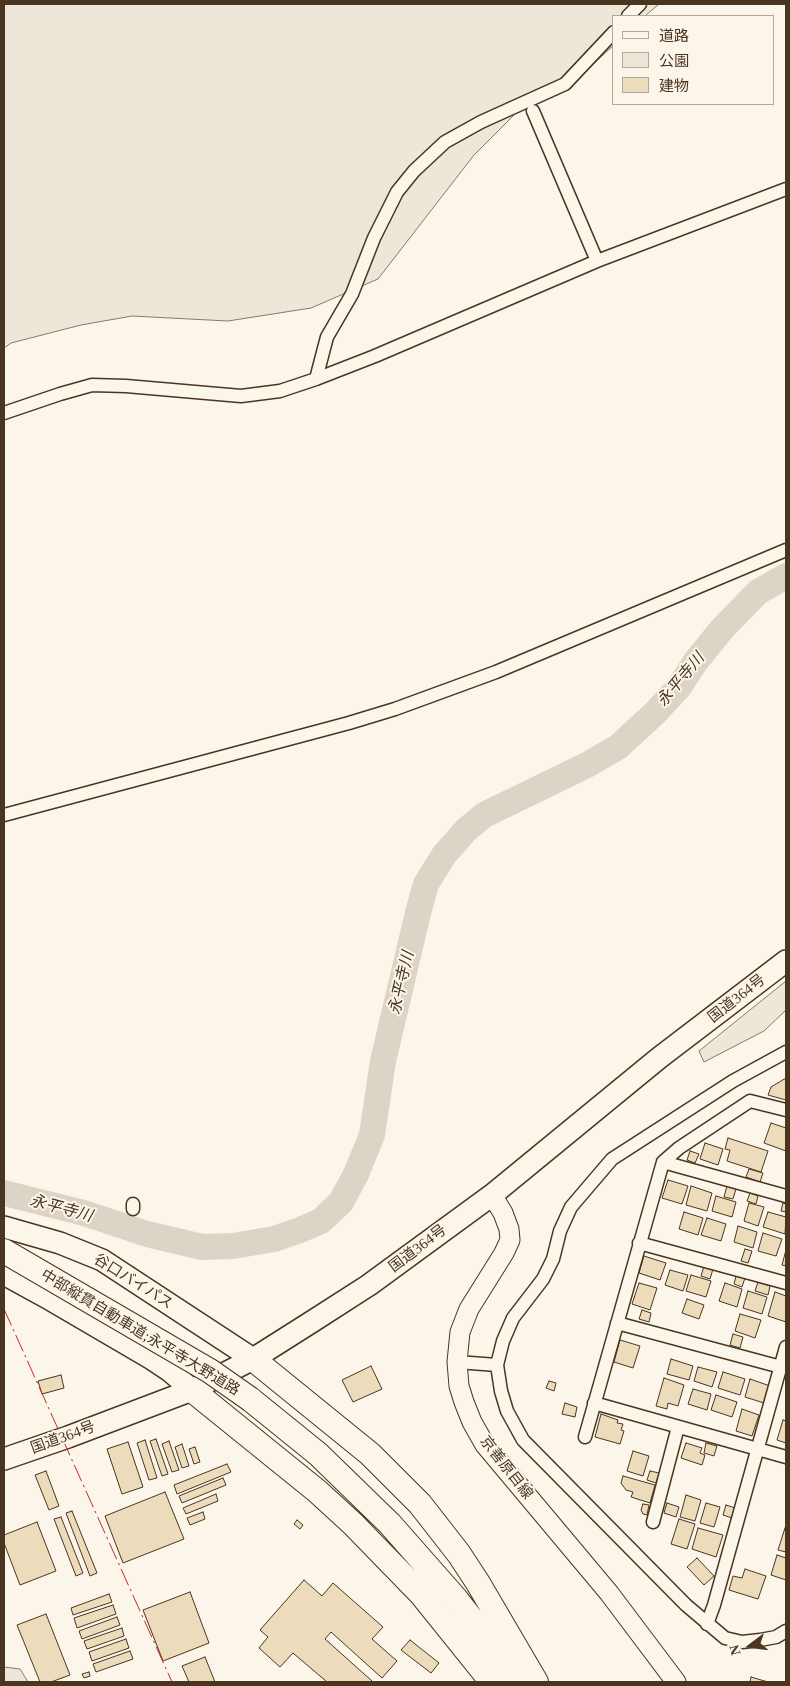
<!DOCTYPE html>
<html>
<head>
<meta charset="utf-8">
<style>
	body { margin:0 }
	#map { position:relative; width:790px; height:1686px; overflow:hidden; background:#fbf6e9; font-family:"Times New Roman","Noto Sans JP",serif }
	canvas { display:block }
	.frame { position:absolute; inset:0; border:5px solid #4a3520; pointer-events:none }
	.legend { position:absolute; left:612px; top:15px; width:162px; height:90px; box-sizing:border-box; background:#fbf6e9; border:1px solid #b4a999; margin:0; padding:6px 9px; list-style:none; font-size:15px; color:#4a3520 }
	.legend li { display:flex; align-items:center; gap:10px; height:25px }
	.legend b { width:25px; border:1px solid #b4a999 }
	.north { position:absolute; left:725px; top:1621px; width:50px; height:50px; -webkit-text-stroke:4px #fbf6e9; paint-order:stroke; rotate:255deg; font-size:14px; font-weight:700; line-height:20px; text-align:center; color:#4a3520 }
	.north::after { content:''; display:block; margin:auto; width:18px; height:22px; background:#4a3520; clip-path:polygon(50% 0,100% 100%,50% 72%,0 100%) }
</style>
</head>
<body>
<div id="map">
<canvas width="790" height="1686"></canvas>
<div class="frame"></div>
<ul class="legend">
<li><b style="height:6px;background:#fbf6e9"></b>道路</li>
<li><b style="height:14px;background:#ede6d9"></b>公園</li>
<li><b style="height:14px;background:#ecdcbc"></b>建物</li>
</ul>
<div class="north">N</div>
</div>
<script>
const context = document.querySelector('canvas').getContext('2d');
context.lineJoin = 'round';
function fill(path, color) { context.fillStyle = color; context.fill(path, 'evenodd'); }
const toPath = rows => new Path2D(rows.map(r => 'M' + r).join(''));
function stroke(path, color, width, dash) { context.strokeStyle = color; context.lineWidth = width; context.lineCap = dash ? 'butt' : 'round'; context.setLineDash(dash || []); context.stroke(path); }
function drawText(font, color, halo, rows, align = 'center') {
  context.font = font + ' "Times New Roman","Noto Sans JP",serif'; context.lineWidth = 4; context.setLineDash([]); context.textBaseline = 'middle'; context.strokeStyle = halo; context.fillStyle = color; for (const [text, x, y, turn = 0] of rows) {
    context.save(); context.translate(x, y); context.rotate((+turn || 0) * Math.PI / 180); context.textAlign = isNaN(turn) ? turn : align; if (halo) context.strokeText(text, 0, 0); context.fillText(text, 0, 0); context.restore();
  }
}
const green = toPath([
	[4,4,659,4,645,16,614,16,614,45,570,85,519,110,474,155,378,279,311,308,228,321,132,316,81,325,11,343,4,348,4,4],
	[786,981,786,1010,764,1031,704,1062,699,1051,786,981],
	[4,1667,20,1669,28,1682,4,1682,4,1667]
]);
const river = toPath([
	[4,1193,84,1213,147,1234,202,1247,233,1246,274,1239,300,1230,321,1221,341,1202,356,1174,372,1135,383,1061,418,913,426,884,444,855,466,830,484,815,587,765,618,747,655,713,679,687,696,661,722,629,758,592,786,576]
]);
const building = toPath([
	[786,1078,786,1100,768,1095,771,1087,786,1078],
	[771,1123,786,1128,786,1151,764,1143,771,1123],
	[728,1138,768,1151,761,1172,727,1161,730,1150,725,1149,728,1138],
	[705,1143,723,1149,718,1165,700,1159,705,1143],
	[690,1151,699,1154,695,1163,687,1160,690,1151],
	[749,1169,763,1173,760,1182,746,1177,749,1169],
	[668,1180,688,1186,682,1204,662,1198,668,1180],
	[691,1186,712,1193,707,1211,686,1205,691,1186],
	[727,1186,736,1189,733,1199,724,1197,727,1186],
	[750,1193,758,1196,756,1204,747,1201,750,1193],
	[716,1196,736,1202,732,1217,712,1211,716,1196],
	[749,1203,764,1207,758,1226,744,1221,749,1203],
	[783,1203,786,1204,786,1212,781,1211,783,1203],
	[684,1212,703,1218,698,1235,679,1229,684,1212],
	[768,1212,786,1217,785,1234,763,1227,768,1212],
	[707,1218,726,1224,721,1241,701,1235,707,1218],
	[738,1226,757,1232,753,1248,734,1242,738,1226],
	[763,1233,782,1239,776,1256,758,1251,763,1233],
	[745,1249,752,1251,748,1263,741,1261,745,1249],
	[786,1250,786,1266,782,1265,786,1250],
	[644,1256,666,1263,660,1280,639,1273,644,1256],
	[704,1266,713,1269,710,1279,701,1276,704,1266],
	[670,1270,688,1275,683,1291,665,1285,670,1270],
	[691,1275,711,1281,706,1297,686,1291,691,1275],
	[736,1276,745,1278,742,1287,734,1284,736,1276],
	[758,1282,770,1286,768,1295,755,1291,758,1282],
	[639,1283,657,1288,650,1310,632,1304,639,1283],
	[725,1283,742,1289,737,1307,719,1301,725,1283],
	[748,1291,767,1297,762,1314,743,1308,748,1291],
	[775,1292,786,1296,786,1322,768,1316,775,1292],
	[687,1299,704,1305,699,1319,682,1313,687,1299],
	[642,1310,651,1313,649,1322,639,1319,642,1310],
	[740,1314,761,1320,755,1338,735,1331,740,1314],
	[733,1334,743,1337,740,1348,730,1345,733,1334],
	[620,1340,640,1346,633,1368,614,1362,620,1340],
	[671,1359,693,1366,689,1380,667,1374,671,1359],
	[371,1366,382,1389,353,1402,342,1380,371,1366],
	[698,1367,717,1372,712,1387,694,1381,698,1367],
	[723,1372,745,1379,740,1395,718,1388,723,1372],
	[61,1375,64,1388,42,1394,38,1381,61,1375],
	[664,1378,684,1385,678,1406,668,1403,667,1409,656,1406,664,1378],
	[750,1379,770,1386,764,1403,745,1397,750,1379],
	[549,1381,556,1383,554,1391,546,1388,549,1381],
	[693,1389,711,1394,707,1410,688,1404,693,1389],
	[716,1395,737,1402,732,1417,711,1410,716,1395],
	[565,1403,577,1407,575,1417,562,1414,565,1403],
	[742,1409,759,1415,752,1436,736,1431,742,1409],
	[601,1414,618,1420,617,1423,623,1424,621,1430,624,1431,620,1444,595,1437,601,1414],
	[783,1420,786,1421,786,1443,777,1440,783,1420],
	[156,1439,168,1474,162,1476,150,1441,156,1439],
	[145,1440,157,1478,149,1480,137,1443,145,1440],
	[169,1441,179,1470,172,1472,162,1444,169,1441],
	[128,1442,143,1487,122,1494,107,1449,128,1442],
	[686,1443,702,1448,700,1453,705,1455,702,1465,681,1458,686,1443],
	[706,1443,717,1446,714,1456,704,1453,706,1443],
	[182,1444,189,1466,182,1468,175,1447,182,1444],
	[195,1447,200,1462,194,1464,189,1449,195,1447],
	[633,1451,649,1456,643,1476,627,1471,633,1451],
	[227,1464,231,1472,177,1494,174,1485,227,1464],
	[46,1471,59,1506,49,1510,35,1475,46,1471],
	[650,1471,659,1473,656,1483,647,1480,650,1471],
	[623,1476,655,1485,650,1503,631,1497,633,1492,626,1490,621,1483,623,1476],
	[223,1478,226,1485,182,1503,179,1496,223,1478],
	[165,1492,184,1539,123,1563,105,1516,165,1492],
	[216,1494,218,1501,186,1514,183,1508,216,1494],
	[686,1495,701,1500,695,1521,680,1517,686,1495],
	[667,1503,679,1507,676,1517,664,1513,667,1503],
	[706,1503,720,1507,714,1527,700,1523,706,1503],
	[643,1504,649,1505,647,1515,643,1514,641,1510,643,1504],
	[726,1505,735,1508,732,1518,723,1515,726,1505],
	[72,1511,97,1573,90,1576,66,1513,72,1511],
	[203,1512,205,1519,190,1525,187,1518,203,1512],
	[61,1517,83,1573,76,1576,54,1519,61,1517],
	[679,1519,695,1524,687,1549,671,1544,679,1519],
	[297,1520,303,1525,300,1529,294,1524,297,1520],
	[37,1522,56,1571,20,1585,4,1543,4,1535,37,1522],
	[698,1528,723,1535,716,1557,692,1549,698,1528],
	[785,1528,786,1528,786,1552,778,1550,785,1528],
	[777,1555,786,1558,786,1580,771,1575,777,1555],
	[697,1558,714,1576,704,1585,687,1567,697,1558],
	[745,1569,766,1576,758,1599,729,1590,733,1576,742,1578,745,1569],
	[304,1580,322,1596,333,1583,383,1627,372,1639,397,1661,382,1678,331,1632,325,1639,372,1681,370,1682,327,1682,293,1653,280,1667,259,1648,268,1637,260,1630,304,1580],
	[190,1592,209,1643,163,1661,143,1610,190,1592],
	[109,1594,112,1602,73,1615,71,1608,109,1594],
	[113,1605,116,1614,77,1628,74,1618,113,1605],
	[46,1614,70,1675,51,1682,40,1682,17,1625,46,1614],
	[117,1617,120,1625,82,1639,79,1631,117,1617],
	[122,1628,124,1636,87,1649,84,1641,122,1628],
	[126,1639,129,1648,92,1661,89,1652,126,1639],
	[410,1640,439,1663,431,1673,401,1650,410,1640],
	[130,1651,133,1659,96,1672,93,1664,130,1651],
	[205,1657,215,1682,189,1682,182,1666,205,1657],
	[89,1672,90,1676,84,1678,82,1674,89,1672],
	[751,1677,768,1682,750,1682,751,1677]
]);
const minor = toPath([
	[628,16,640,4],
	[533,111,597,261],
	[316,379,327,337,352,294,374,238,397,192,414,171,445,142,481,122,565,84,614,32],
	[4,413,60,394,92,385,126,386,241,396,280,391,316,379,375,356,597,261,786,189],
	[4,815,349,723,395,709,496,672,786,550],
	[786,1052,733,1081,612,1159,571,1207,560,1231,553,1259,543,1279,513,1318,503,1341,497,1365,501,1391,507,1411,523,1440,686,1605,725,1638,742,1642,760,1640,776,1637,786,1631],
	[663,1162,679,1148,750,1101,786,1110],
	[133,1209,133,1204],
	[639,1243,786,1283],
	[617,1323,781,1367],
	[457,1362,497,1365],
	[594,1403,786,1457],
	[585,1437,663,1162,786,1196],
	[653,1522,678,1427],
	[707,1624,714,1605,786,1347]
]);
const secondary = toPath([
	[492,1195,503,1213,509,1229,510,1240,504,1253,469,1309,460,1332,457,1362,459,1386,464,1402,472,1422,485,1445,609,1593,676,1682]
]);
const trunk = toPath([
	[4,1227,60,1243,102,1260,253,1359],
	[4,1274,46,1297,152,1359,170,1371,192,1390],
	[4,1459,68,1437,192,1390,253,1359,313,1321,369,1285,492,1195,659,1058,786,961]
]);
const motorway = toPath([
	[253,1359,370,1454,420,1504,459,1554,478,1583,536,1682],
	[192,1390,317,1491,353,1524,422,1595,492,1682],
	[250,1399,318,1454,390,1524,456,1599,491,1644,516,1682]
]);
const motorwayBridge = toPath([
	[4,1251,210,1371,250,1399]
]);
const power = toPath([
	[4,1309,172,1682]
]);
const streetNames = [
	["国道364号",737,999,-38],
	["国道364号",418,1249,-37],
	["谷口バイパス",133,1282,32],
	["中部縦貫自動車道;永平寺大野道路",140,1333,31],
	["国道364号",63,1438,-20],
	["京善原目線",506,1468,52]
];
const waterNames = [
	["永平寺川",681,680,-50],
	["永平寺川",402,983,-77],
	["永平寺川",61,1209,15]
];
fill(green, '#ede6d9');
stroke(green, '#887966', 1);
stroke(river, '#dcd4c6', 26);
fill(building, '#ecdcbc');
stroke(building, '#4a3520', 1);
stroke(minor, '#4a3520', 15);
stroke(secondary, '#4a3520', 21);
stroke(trunk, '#4a3520', 24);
stroke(motorway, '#4a3520', 26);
stroke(minor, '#fbf6e9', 12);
stroke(secondary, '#fbf6e9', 19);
stroke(trunk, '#fbf6e9', 21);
stroke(motorway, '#fbf6e9', 24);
stroke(motorwayBridge, '#4a3520', 26, []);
stroke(motorwayBridge, '#fbf6e9', 24);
stroke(power, '#c62828', 1, [18, 4, 2.5, 4]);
drawText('15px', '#4a3520', '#fbf6e9', streetNames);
drawText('italic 16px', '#4a3520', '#fbf6e9', waterNames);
</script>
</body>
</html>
